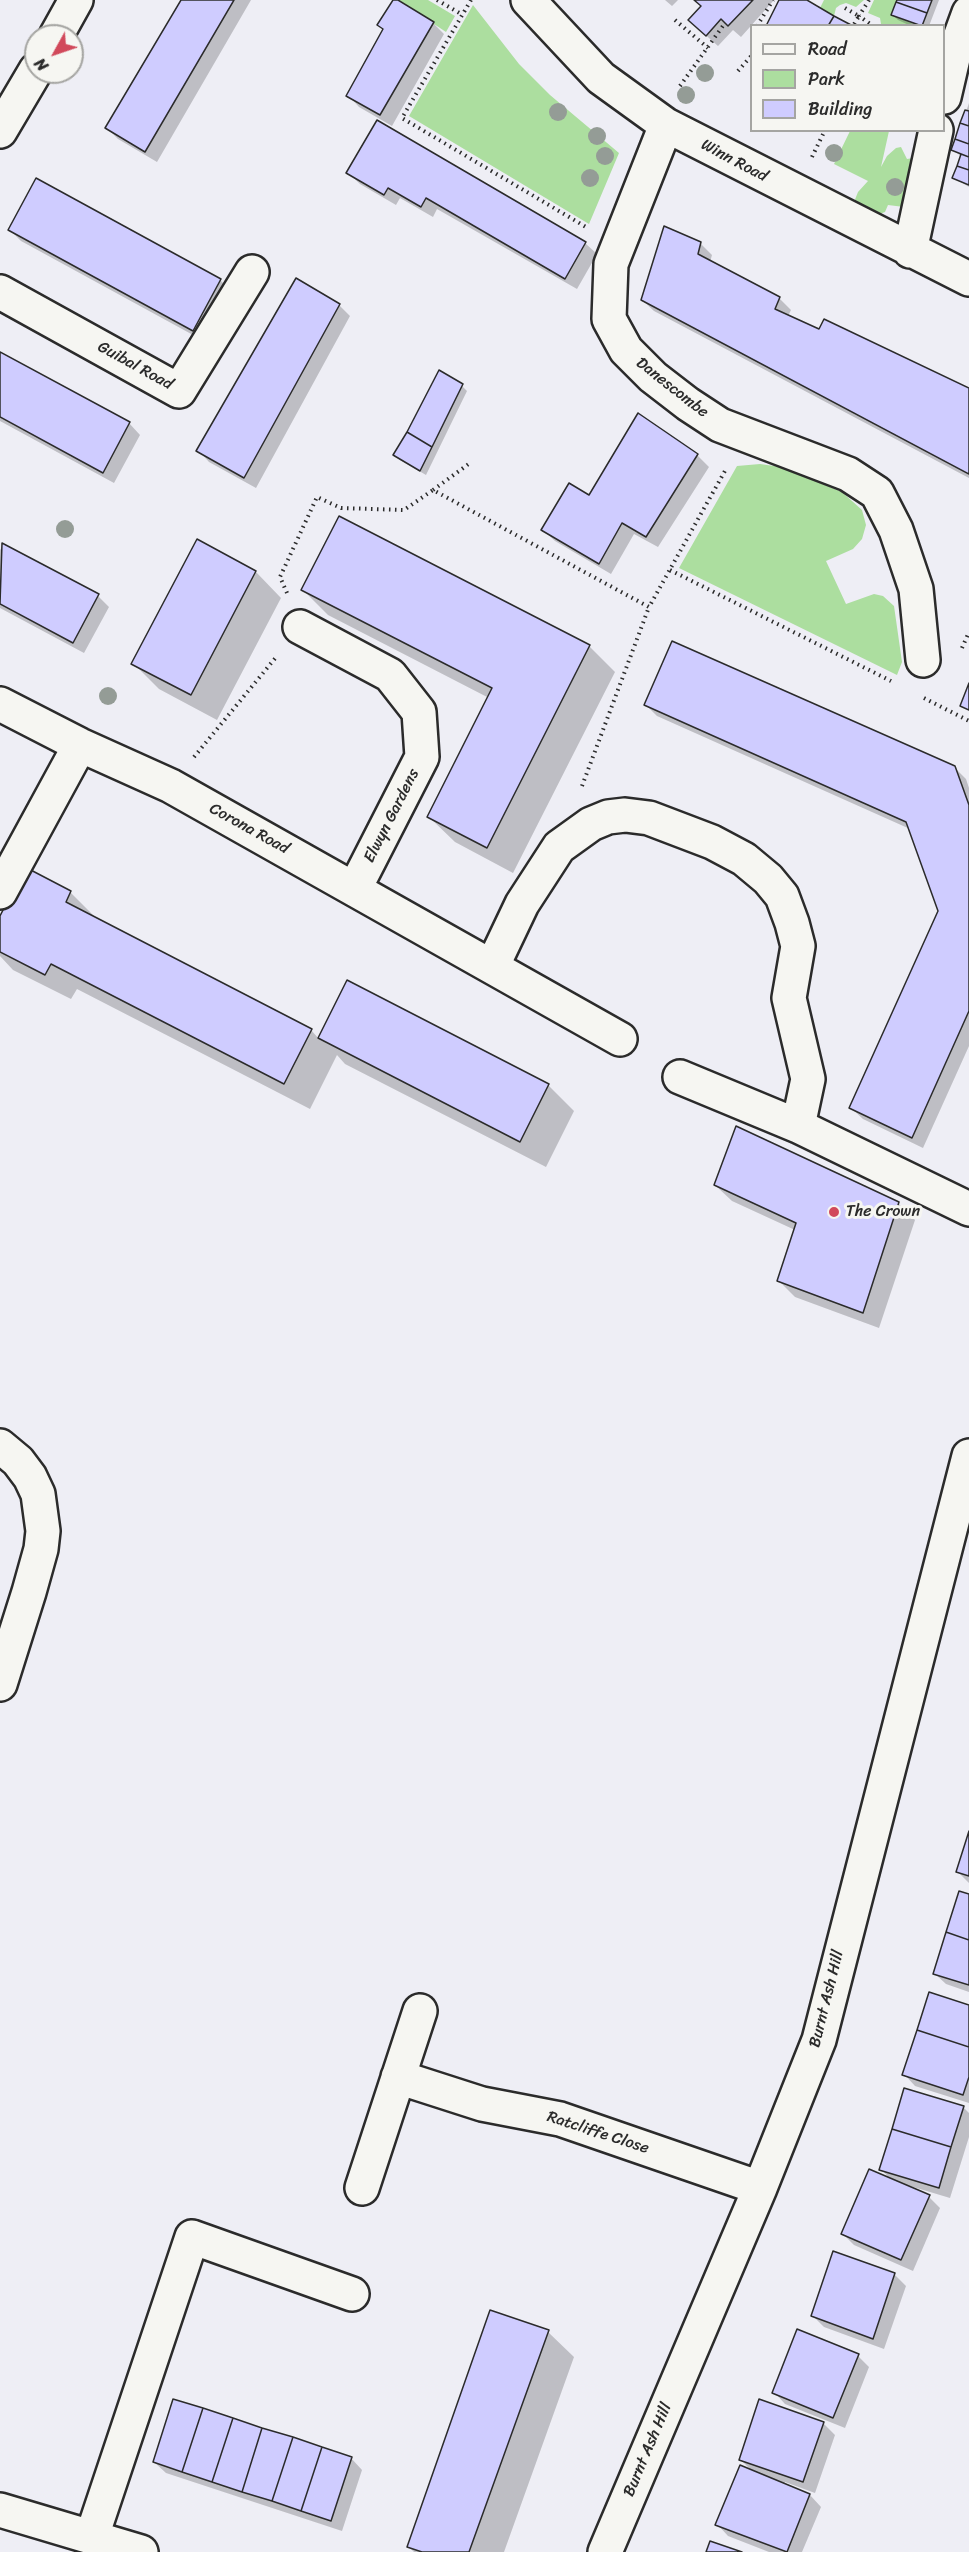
<!DOCTYPE html>
<html>
<head>
<meta charset="utf-8">
<style>
	body { margin:0 }
	#map { position:relative; width:969px; height:2552px; overflow:hidden; background:#eeeef5; font-family:Sriracha,sans-serif }
	canvas { display:block }
	.legend { position:absolute; left:750px; top:24px; width:195px; height:108px; box-sizing:border-box; background:#f6f6f2; border:2px solid #a5a5a2; margin:0; padding:8px 10px; list-style:none; font-size:18px; color:#2b2b2b }
	.legend li { display:flex; align-items:center; gap:12px; height:30px }
	.legend b { width:30px; border:2px solid #a5a5a2 }
	.north { position:absolute; left:24px; top:24px; width:60px; height:60px; box-sizing:border-box; background:#f6f6f2; border:2px solid #a5a5a2; border-radius:50%; rotate:230deg; font-size:16px; font-weight:700; line-height:24px; text-align:center; color:#2b2b2b }
	.north::after { content:''; display:block; margin:auto; width:21px; height:27px; background:#d1495b; clip-path:polygon(50% 0,100% 100%,50% 72%,0 100%) }
</style>
</head>
<body>
<div id="map">
<canvas width="969" height="2552"></canvas>
<ul class="legend">
<li><b style="height:8px;background:#f6f6f2"></b>Road</li>
<li><b style="height:16px;background:#acde9f"></b>Park</li>
<li><b style="height:16px;background:#cfccff"></b>Building</li>
</ul>
<div class="north">N</div>
</div>
<script>
const context = document.querySelector('canvas').getContext('2d');
context.lineJoin = 'round';
function fill(path, color) { context.fillStyle = color; context.fill(path, 'evenodd'); }
const toPath = rows => new Path2D(rows.map(r => 'M' + r).join(''));
function stroke(path, color, width, dash) { context.strokeStyle = color; context.lineWidth = width; context.lineCap = dash ? 'butt' : 'round'; context.setLineDash(dash || []); context.stroke(path); }
function drawText(font, color, halo, rows, align = 'center') {
  context.font = font + ' Sriracha,sans-serif'; context.lineWidth = 6; context.setLineDash([]); context.textBaseline = 'middle'; context.strokeStyle = halo; context.fillStyle = color; for (const [text, x, y, turn = 0] of rows) {
    context.save(); context.translate(x, y); context.rotate((+turn || 0) * Math.PI / 180); context.textAlign = isNaN(turn) ? turn : align; if (halo) context.strokeText(text, 0, 0); context.fillText(text, 0, 0); context.restore();
  }
}
const green = toPath([
	[398,0,428,0,455,16,446,32],
	[824,0,864,0,856,7,846,3,840,5,836,8,834,16,820,8],
	[874,0,897,0,891,15,916,25,881,24,880,18,868,13],
	[473,5,519,64,550,95,619,153,589,224,409,116],
	[850,131,889,131,881,167,887,156,896,148,901,147,907,159,913,158,920,162,904,207,888,205,885,212,877,215,859,207,854,202,858,192,868,181,834,164],
	[760,464,781,467,842,492,862,510,866,525,862,539,853,549,826,561,846,604,874,594,883,596,894,606,902,662,897,675,679,568,737,466]
]);
const shadow = toPath([
	[183,0,251,0,157,162,118,139,107,128],
	[395,0,433,23,444,34,392,126,359,107,348,95,384,30,379,25],
	[665,0,678,0,672,6],
	[697,0,774,0,741,37,733,30,718,46,701,31,703,6],
	[899,0,939,0,929,26,911,26,898,20,893,15],
	[969,103,969,187,954,178,962,157,953,150],
	[378,122,585,243,597,254,577,289,437,209,433,217,400,198,396,205,360,184,348,173],
	[10,230,220,280,231,291,204,341,21,241],
	[700,243,712,255,710,262,779,298,791,310,788,316,969,389,969,478,654,311,642,300],
	[339,305,350,316,256,488,209,462,198,450],
	[0,354,129,423,140,435,114,483,0,421],
	[462,386,467,391,426,475,400,460,395,454],
	[639,416,697,455,709,467,658,547,634,534,611,574,555,541,543,530,589,497],
	[197,541,256,572,281,598,217,720,159,689,133,663],
	[3,545,98,596,109,607,84,653,0,608,0,550],
	[303,590,589,646,615,672,513,873,455,842,429,817,489,698,328,615],
	[646,705,954,767,966,779,969,788,969,1046,923,1148,863,1119,851,1108,940,911,910,829,657,716],
	[70,892,96,918,311,1030,319,1039,348,982,548,1085,574,1111,546,1167,345,1064,337,1055,310,1109,77,989,71,999,13,970,0,956,0,919],
	[715,1185,898,1203,915,1220,879,1328,795,1297,779,1281,795,1230,732,1201],
	[969,1834,969,1883,958,1872],
	[969,1896,969,1992,946,1984,934,1973],
	[969,2006,969,2103,915,2086,904,2074],
	[963,2107,969,2113,969,2137,950,2198,910,2186,910,2188,929,2197,940,2208,913,2271,854,2245,843,2234,892,2181,881,2169],
	[834,2253,895,2275,906,2286,884,2349,824,2327,813,2316],
	[548,2332,574,2357,504,2552,414,2552,408,2546],
	[858,2356,869,2367,845,2428,785,2404,774,2392],
	[760,2401,824,2424,835,2435,815,2493,785,2482,784,2485,810,2495,821,2507,802,2552,769,2552,728,2536,717,2524,753,2472,740,2459],
	[351,2458,362,2470,342,2531,166,2473,154,2462]
]);
const building = toPath([
	[181,0,234,0,145,152,105,128,181,0],
	[398,0,434,22,380,115,346,96,383,29,377,25,393,0,398,0],
	[694,0,753,0,728,26,721,19,706,36,688,20,701,6,694,0],
	[779,0,807,0,834,16,828,26,766,26,779,0],
	[932,0,927,13,896,2,897,0,932,0],
	[896,2,927,13,922,26,891,15,896,2],
	[834,16,853,26,828,26,834,16],
	[965,110,969,111,969,126,960,123,965,110],
	[377,120,586,242,565,279,426,198,421,207,388,188,384,195,346,173,377,120],
	[960,123,969,126,969,144,955,139,960,123],
	[955,139,969,144,969,157,951,150,955,139],
	[961,154,969,157,969,170,957,166,961,154],
	[957,166,969,170,969,185,952,178,957,166],
	[36,178,221,279,193,331,8,230,36,178],
	[664,226,701,242,698,254,780,297,775,309,819,329,824,319,969,388,969,474,641,300,664,226],
	[296,278,340,304,244,478,196,451,296,278],
	[0,352,130,422,103,473,0,417,0,352],
	[439,370,463,384,432,447,407,432,439,370],
	[638,413,698,454,646,537,622,523,599,564,541,530,569,483,589,495,638,413],
	[407,432,432,447,420,471,393,455,407,432],
	[339,516,590,645,487,848,427,817,492,688,301,590,339,516],
	[197,539,256,571,191,695,131,664,197,539],
	[2,543,99,594,73,643,0,604,2,543],
	[672,641,955,766,969,805,969,1011,912,1138,849,1108,938,911,906,822,644,705,672,641],
	[969,683,969,710,960,706,969,683],
	[25,867,71,891,66,902,312,1029,284,1084,51,964,45,975,0,952,0,916,25,867],
	[347,980,549,1084,520,1142,318,1038,347,980],
	[736,1126,899,1202,863,1313,777,1281,796,1223,714,1185,736,1126],
	[969,1831,969,1876,956,1872,969,1831],
	[959,1891,969,1894,969,1940,946,1932,959,1891],
	[946,1932,969,1940,969,1985,933,1974,946,1932],
	[929,1992,969,2005,969,2047,917,2030,929,1992],
	[917,2030,969,2047,969,2077,963,2095,902,2075,917,2030],
	[904,2088,964,2106,951,2147,892,2129,904,2088],
	[892,2129,951,2147,939,2188,879,2170,892,2129],
	[869,2169,930,2195,901,2260,841,2234,869,2169],
	[833,2251,895,2273,873,2339,811,2316,833,2251],
	[490,2310,549,2330,469,2552,422,2552,407,2547,490,2310],
	[797,2329,859,2354,833,2418,772,2393,797,2329],
	[173,2399,203,2408,182,2472,153,2462,173,2399],
	[759,2399,824,2422,803,2482,739,2460,759,2399],
	[203,2408,233,2418,212,2482,182,2472,203,2408],
	[233,2418,262,2428,242,2492,212,2482,233,2418],
	[262,2428,293,2437,272,2501,242,2492,262,2428],
	[293,2437,322,2447,301,2511,272,2501,293,2437],
	[322,2447,352,2457,331,2521,301,2511,322,2447],
	[740,2465,810,2494,787,2552,715,2525,740,2465],
	[710,2541,742,2552,706,2552,710,2541]
]);
const path = toPath([
	[437,0,461,14],
	[471,0,402,118,586,227],
	[869,0,859,16,873,26],
	[845,8,859,16,853,26],
	[675,20,708,48],
	[757,26,773,0],
	[752,37,752,43],
	[738,71,752,55],
	[680,86,725,23],
	[812,157,825,130],
	[433,490,470,463],
	[670,570,891,681],
	[287,593,280,577,317,497,341,508,404,510,433,490,649,607,726,469],
	[962,648,969,632],
	[924,698,969,721],
	[194,757,277,656],
	[582,786,649,607]
]);
const minor = toPath([
	[528,0,601,78,666,125,969,279],
	[56,36,76,0],
	[944,97,954,54,969,13],
	[666,125,611,264,609,319,626,350,653,377,688,404,720,425,848,474,877,493,896,530,916,589,923,660],
	[0,131,36,70],
	[910,251,936,130],
	[0,292,179,391,252,272],
	[300,627,390,675,419,712,422,757,355,888],
	[0,704,80,745,171,786,620,1039],
	[0,892,80,745],
	[493,965,522,904,559,847,591,824,608,817,625,815,649,818,712,842,744,859,768,879,782,896,792,923,798,946,789,998,808,1079,798,1126],
	[680,1077,798,1126,969,1209],
	[0,1446,18,1461,30,1477,38,1494,43,1531,41,1549,29,1592,0,1684],
	[398,2077,482,2104,560,2119,760,2188],
	[362,2188,420,2011],
	[0,2510,141,2552],
	[92,2536,192,2237,352,2294],
	[605,2552,760,2188,819,2040,969,1456]
]);
const trees = [
	[705,73],
	[686,95],
	[558,112],
	[597,136],
	[834,153],
	[605,156],
	[590,178],
	[895,187],
	[65,529],
	[108,696]
];
const markers = [
	[834,1212,6,"#d1495b"]
];
const streetNames = [
	["Winn Road",734,161,28],
	["Guibal Road",135,366,29],
	["Danescombe",672,388,38],
	["Elwyn Gardens",392,816,-63],
	["Corona Road",249,829,29],
	["Burnt Ash Hill",827,1999,-76],
	["Ratcliffe Close",598,2133,18],
	["Burnt Ash Hill",648,2450,-67]
];
const poiNames = [
	["The Crown",846,1212]
];
fill(green, '#acde9f');
fill(shadow, '#0003');
fill(building, '#cfccff');
stroke(building, '#2b2b2b', 1.5);
stroke(minor, '#2b2b2b', 38);
stroke(path, '#2b2b2b', 4, [1.5, 4.5]);
stroke(minor, '#f6f6f2', 33);
context.fillStyle = '#949c96';
for (const [x, y] of trees) { context.beginPath(); context.arc(x, y, 9, 0, 2 * Math.PI); context.fill(); }
for (const [x, y, r, color] of markers) { const dot = new Path2D(); dot.arc(x, y, r, 0, 2 * Math.PI); context.fillStyle = color; context.fill(dot); stroke(dot, '#f6f6f2', 2); }
drawText('16px', '#2b2b2b', '#f6f6f2', streetNames);
drawText('16px', '#2b2b2b', '#f6f6f2', poiNames, 'left');
</script>
</body>
</html>
